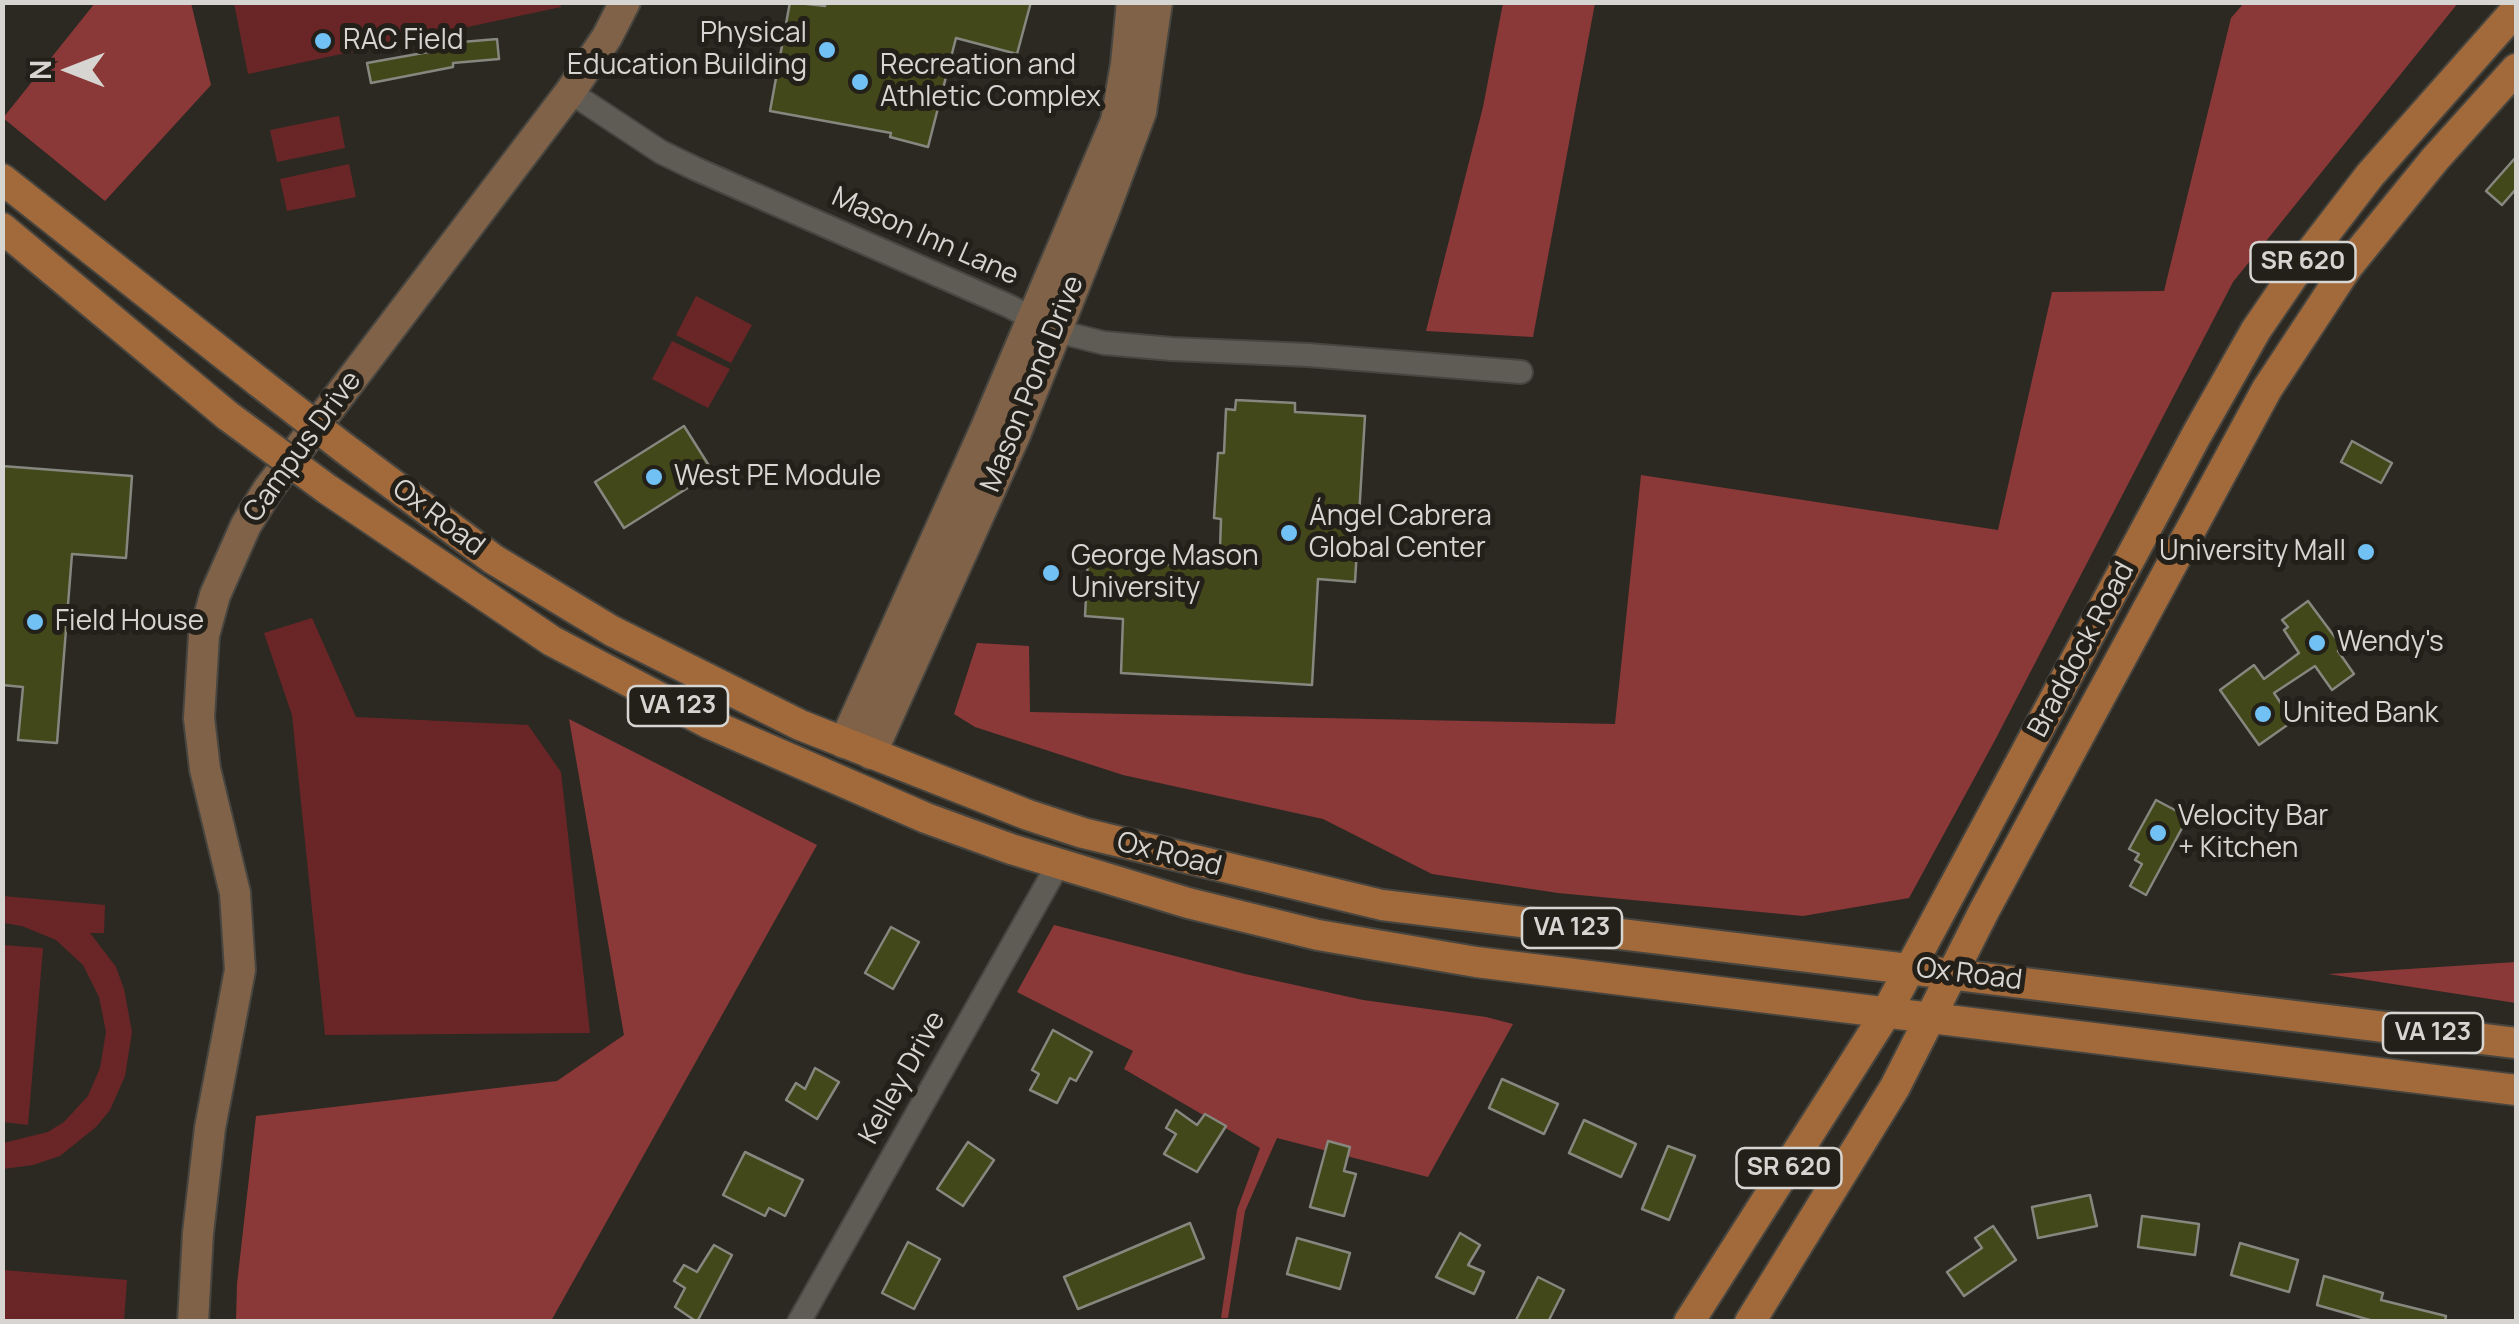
<!DOCTYPE html>
<html>
<head>
<meta charset="utf-8">
<style>
	body { margin:0 }
	#map { position:relative; width:2519px; height:1324px; overflow:hidden; background:#2c2923; font-family:Manrope,sans-serif }
	canvas { display:block }
	.frame { position:absolute; inset:0; border:5px solid #d7d5d1; pointer-events:none }
	.north { position:absolute; left:20px; top:20px; width:100px; height:100px; -webkit-text-stroke:8px #231f19; paint-order:stroke; rotate:270deg; font-size:28px; font-weight:700; line-height:40px; text-align:center; color:#d7d5d1 }
	.north::after { content:''; display:block; margin:auto; width:35px; height:45px; background:#d7d5d1; clip-path:polygon(50% 0,100% 100%,50% 72%,0 100%) }
</style>
</head>
<body>
<div id="map">
<canvas width="2519" height="1324"></canvas>
<div class="frame"></div>
<div class="north">N</div>
</div>
<script>
const context = document.querySelector('canvas').getContext('2d');
context.lineJoin = 'round';
function fill(path, color) { context.fillStyle = color; context.fill(path, 'evenodd'); }
const toPath = rows => new Path2D(rows.map(r => 'M' + r).join(''));
function stroke(path, color, width, dash) { context.strokeStyle = color; context.lineWidth = width; context.lineCap = dash ? 'butt' : 'round'; context.setLineDash(dash || []); context.stroke(path); }
function drawText(font, color, halo, rows, align = 'center') {
  context.font = font + ' Manrope,sans-serif'; context.lineWidth = 10; context.setLineDash([]); context.textBaseline = 'middle'; context.strokeStyle = halo; context.fillStyle = color; for (const [text, x, y, turn = 0] of rows) {
    context.save(); context.translate(x, y); context.rotate((+turn || 0) * Math.PI / 180); context.textAlign = isNaN(turn) ? turn : align; if (halo) context.strokeText(text, 0, 0); context.fillText(text, 0, 0); context.restore();
  }
}
const green = toPath([
	[560,2,561,7,248,74,234,3],
	[339,116,345,148,277,162,270,130],
	[349,164,356,197,287,211,280,179],
	[696,296,752,325,731,363,676,335],
	[672,341,730,369,708,408,652,379],
	[312,618,356,717,528,725,561,772,590,1033,325,1035,292,715,264,633],
	[3,896,105,905,104,933,90,933,116,967,124,989,132,1032,125,1076,110,1110,96,1127,60,1156,33,1165,3,1169,3,1143,48,1132,64,1122,88,1096,100,1068,106,1032,99,997,83,965,56,940,22,926,3,923],
	[2,945,43,948,28,1125,3,1122],
	[3,1270,127,1280,124,1321,3,1321]
]);
const forest = toPath([
	[95,3,191,3,211,85,105,201,3,118],
	[1503,3,1595,3,1533,337,1426,331,1483,107],
	[2244,3,2458,3,2233,282,1994,742,1909,898,1803,916,1558,893,1432,874,1323,819,1123,775,975,727,954,714,977,643,1029,646,1030,712,1615,724,1641,475,1998,530,2052,292,2164,291,2231,18],
	[569,719,817,845,551,1321,236,1321,237,1284,256,1116,557,1081,624,1035],
	[1054,925,1245,974,1363,1000,1486,1017,1513,1024,1428,1177,1277,1138,1245,1211,1228,1318,1221,1318,1237,1210,1260,1148,1124,1069,1133,1051,1017,992],
	[2516,962,2516,1003,2328,974,2362,972]
]);
const building = toPath([
	[790,2,825,6,826,2,1031,2,1017,54,956,38,928,147,890,137,891,133,770,111,790,2],
	[497,39,499,59,453,63,453,67,371,83,367,63,462,46,462,42,497,39],
	[2516,157,2516,189,2502,205,2486,191,2516,157],
	[1236,400,1295,403,1295,412,1365,416,1355,582,1318,579,1312,685,1121,673,1123,619,1085,616,1088,560,1211,567,1213,548,1220,549,1221,519,1214,518,1218,453,1224,453,1226,409,1235,410,1236,400],
	[684,426,713,472,624,528,595,482,684,426],
	[2352,441,2392,463,2381,483,2341,462,2352,441],
	[2,466,132,476,126,558,72,554,57,743,18,740,23,687,2,685,2,466],
	[2308,601,2343,648,2338,651,2354,674,2332,690,2315,666,2274,693,2293,721,2259,745,2220,690,2254,665,2264,679,2299,653,2284,630,2288,627,2282,620,2308,601],
	[2156,800,2188,817,2146,895,2130,886,2142,864,2135,860,2139,854,2129,849,2156,800],
	[891,927,919,942,893,989,865,973,891,927],
	[1053,1030,1092,1052,1076,1081,1070,1078,1057,1103,1030,1090,1039,1074,1032,1070,1053,1030],
	[815,1068,839,1082,817,1119,786,1100,796,1083,805,1089,815,1068],
	[1502,1079,1558,1104,1544,1134,1489,1108,1502,1079],
	[1176,1110,1197,1125,1205,1114,1226,1126,1197,1172,1164,1154,1176,1134,1166,1128,1176,1110],
	[1584,1120,1636,1144,1621,1177,1569,1153,1584,1120],
	[1328,1141,1350,1147,1344,1171,1356,1174,1344,1216,1310,1207,1328,1141],
	[968,1142,994,1160,963,1206,937,1189,968,1142],
	[1668,1146,1695,1156,1669,1220,1642,1209,1668,1146],
	[745,1152,803,1180,785,1216,769,1208,765,1216,723,1195,745,1152],
	[2090,1195,2097,1226,2038,1238,2032,1207,2090,1195],
	[2142,1216,2199,1224,2195,1255,2138,1247,2142,1216],
	[1190,1223,1204,1258,1078,1309,1064,1277,1190,1223],
	[1993,1226,2016,1260,1964,1296,1947,1272,1982,1248,1975,1238,1993,1226],
	[1460,1233,1480,1245,1468,1265,1484,1272,1474,1294,1436,1277,1460,1233],
	[1297,1238,1350,1253,1340,1289,1287,1274,1297,1238],
	[908,1242,940,1259,914,1309,882,1293,908,1242],
	[2240,1243,2298,1260,2289,1292,2231,1275,2240,1243],
	[714,1245,732,1255,697,1322,675,1307,685,1288,674,1281,684,1265,697,1272,714,1245],
	[2324,1276,2383,1293,2381,1300,2446,1316,2445,1322,2377,1322,2317,1305,2324,1276],
	[1538,1277,1564,1290,1548,1322,1515,1322,1538,1277]
]);
const street = toPath([
	[570,92,661,152,696,169,1009,306,1056,331,1104,343,1172,349,1308,355,1521,372],
	[799,1322,1059,863]
]);
const secondary = toPath([
	[844,743,985,430,1116,121,1126,64,1132,2],
	[871,754,1015,435,1103,214,1141,112,1157,2],
	[193,1322,198,1233,210,1128,240,970,235,893,205,769,199,718,204,635,215,595,246,525,269,488,570,92,607,37,625,2]
]);
const primary = toPath([
	[2,179,259,382],
	[2,228,228,416],
	[344,448,493,559,612,631,800,725,1028,815,1083,833,1382,905,2516,1043],
	[327,489,552,641,708,723,926,818,1011,849,1188,903,1318,935,1476,962,2516,1090],
	[1689,1322,1886,1013,2197,434,2256,330,2297,270,2370,175,2516,10],
	[1750,1322,1895,1087,1984,911,2267,389,2348,266,2435,159,2516,69]
]);
const primaryBridge = toPath([
	[259,382,344,448],
	[228,416,327,489]
]);
const markers = [
	[323,41,10,"#71c1f5"],
	[827,50,10,"#71c1f5"],
	[860,82,10,"#71c1f5"],
	[654,477,10,"#71c1f5"],
	[1289,533,10,"#71c1f5"],
	[2366,552,10,"#71c1f5"],
	[1051,573,10,"#71c1f5"],
	[35,622,10,"#71c1f5"],
	[2317,643,10,"#71c1f5"],
	[2263,714,10,"#71c1f5"],
	[2158,833,10,"#71c1f5"]
];
const shields = [
	[2303,262,105],
	[678,706,100],
	[1572,928,100],
	[2433,1033,100],
	[1789,1168,105]
];
const shieldNames = [
	["SR 620",2303,262],
	["VA 123",678,706],
	["VA 123",1572,928],
	["VA 123",2433,1033],
	["SR 620",1789,1168]
];
const poiNames = [
	["Physical",807,34,"right"],
	["Education Building",807,66,"right"],
	["RAC Field",343,41],
	["Recreation and",880,66],
	["Athletic Complex",880,98],
	["West PE Module",674,477],
	["Ángel Cabrera",1309,517],
	["Global Center",1309,549],
	["University Mall",2346,552,"right"],
	["George Mason",1071,557],
	["University",1071,589],
	["Field House",55,622],
	["Wendy's",2337,643],
	["United Bank",2283,714],
	["Velocity Bar",2178,817],
	["+ Kitchen",2178,849]
];
const streetNames = [
	["Mason Inn Lane",925,237,24],
	["Mason Pond Drive",1033,384,-68],
	["Campus Drive",303,447,-54],
	["Ox Road",438,518,37],
	["Braddock Road",2082,650,-62],
	["Ox Road",1169,855,14],
	["Ox Road",1969,975,7],
	["Kelley Drive",903,1078,-61]
];
fill(green, '#6a2626');
fill(forest, '#8b3938');
fill(building, '#43481a');
stroke(building, '#86877f', 2.5);
stroke(street, '#47453f', 26);
stroke(secondary, '#47453f', 34);
stroke(primary, '#47453f', 34);
stroke(street, '#5f5c55', 22);
stroke(secondary, '#806248', 30);
stroke(primary, '#a2693b', 30);
stroke(primaryBridge, '#47453f', 34, []);
stroke(primaryBridge, '#a2693b', 30);
for (const [x, y, r, color] of markers) { const dot = new Path2D(); dot.arc(x, y, r, 0, 2 * Math.PI); context.fillStyle = color; context.fill(dot); stroke(dot, '#231f19', 4); }
for (const [x, y, w] of shields) { const box = new Path2D(); box.roundRect(x - w / 2, y - 20, w, 40, 8); context.fillStyle = '#231f19'; context.fill(box); stroke(box, '#d7d5d1', 2.5); }
drawText('bold 25px', '#d7d5d1', null, shieldNames);
drawText('28px', '#d7d5d1', '#231f19', poiNames, 'left');
drawText('28px', '#d7d5d1', '#231f19', streetNames);
</script>
</body>
</html>
